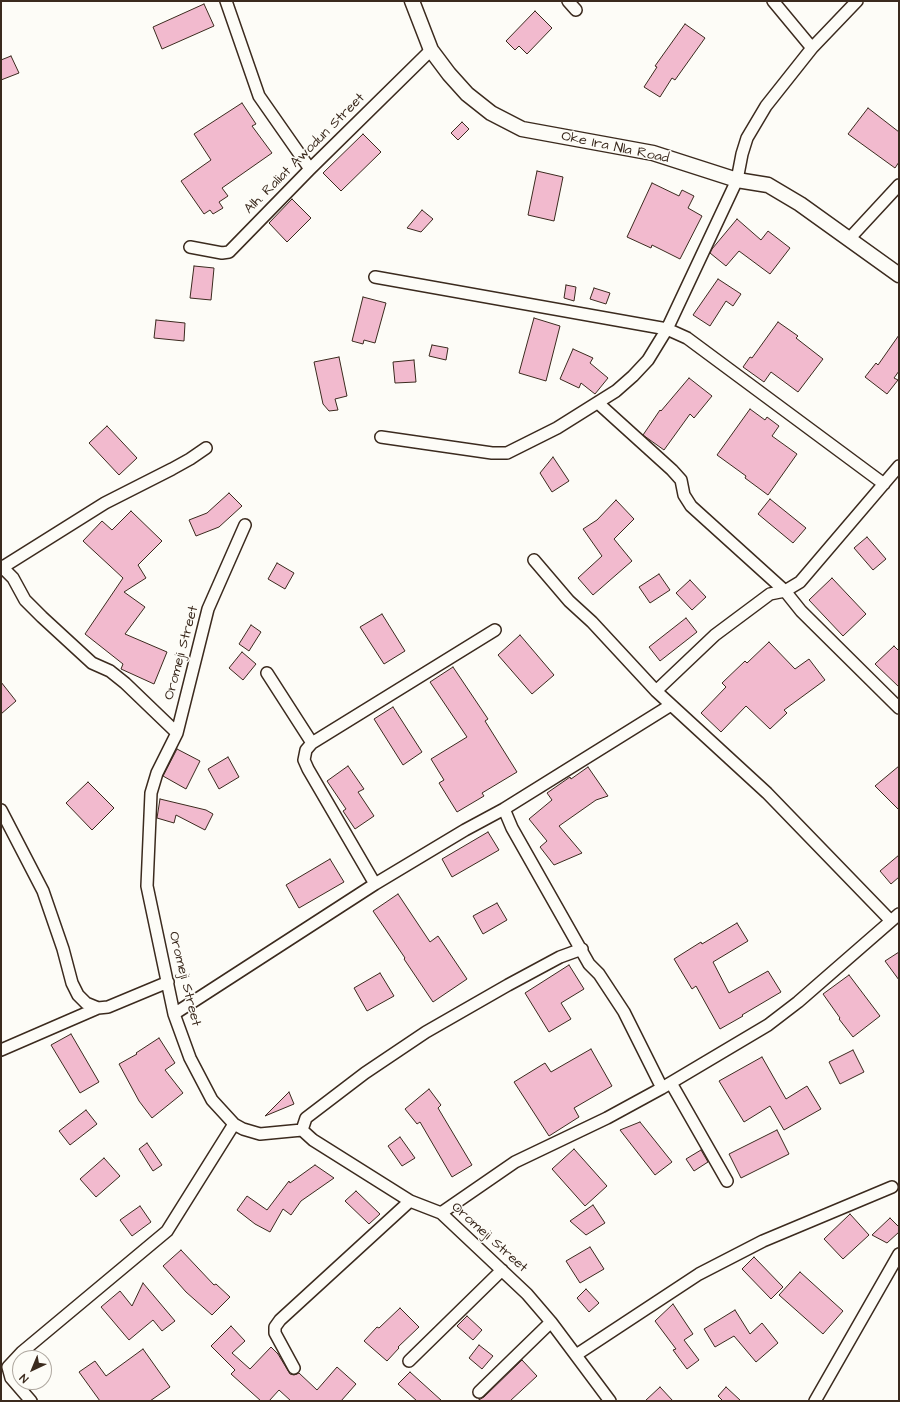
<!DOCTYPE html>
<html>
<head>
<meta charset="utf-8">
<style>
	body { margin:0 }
	#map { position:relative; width:900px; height:1402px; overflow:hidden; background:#fdfcf7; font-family:"Architects Daughter",sans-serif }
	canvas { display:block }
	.frame { position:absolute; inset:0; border:2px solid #3b2a1e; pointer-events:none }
	.north { position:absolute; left:12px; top:1350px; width:40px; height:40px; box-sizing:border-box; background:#fdfcf7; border:1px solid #afa8a0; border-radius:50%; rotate:224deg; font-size:11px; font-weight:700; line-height:16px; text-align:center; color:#3b2a1e }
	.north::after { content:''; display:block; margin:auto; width:14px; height:18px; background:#3b2a1e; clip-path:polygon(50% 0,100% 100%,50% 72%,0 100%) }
</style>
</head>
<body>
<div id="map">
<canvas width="900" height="1402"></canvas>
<div class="frame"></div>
<div class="north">N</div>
</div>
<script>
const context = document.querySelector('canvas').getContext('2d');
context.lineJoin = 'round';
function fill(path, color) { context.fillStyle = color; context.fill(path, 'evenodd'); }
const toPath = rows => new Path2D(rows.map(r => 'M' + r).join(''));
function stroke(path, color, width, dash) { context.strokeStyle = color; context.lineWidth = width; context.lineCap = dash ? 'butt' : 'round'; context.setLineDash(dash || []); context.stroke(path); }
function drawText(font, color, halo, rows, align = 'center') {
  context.font = font + ' "Architects Daughter",sans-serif'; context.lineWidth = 3; context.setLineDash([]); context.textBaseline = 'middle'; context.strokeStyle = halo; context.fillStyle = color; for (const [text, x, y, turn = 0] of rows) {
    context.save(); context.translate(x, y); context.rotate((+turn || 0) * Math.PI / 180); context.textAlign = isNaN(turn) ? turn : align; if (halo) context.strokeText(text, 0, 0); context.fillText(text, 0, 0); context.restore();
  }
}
const building = toPath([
	[204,4,214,26,162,49,153,27,204,4],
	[535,11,552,28,527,54,519,46,515,50,506,41,535,11],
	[685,24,705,38,675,80,672,78,660,97,644,87,657,67,655,66,685,24],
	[11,56,19,73,1,80,1,60,11,56],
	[242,103,256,124,252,126,272,153,222,188,228,196,219,202,223,208,213,214,210,210,204,214,181,181,211,160,194,134,242,103],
	[868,108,899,132,899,162,895,168,848,134,868,108],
	[462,122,469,129,458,140,451,133,462,122],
	[363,134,381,152,341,191,323,173,363,134],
	[537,171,563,177,554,221,528,215,537,171],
	[652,183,679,196,682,190,694,196,688,208,702,216,680,259,652,245,651,248,627,237,652,183],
	[292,199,311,218,287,242,269,223,292,199],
	[422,210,433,219,421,232,407,228,422,210],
	[737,219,761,240,768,231,790,248,770,274,739,251,726,266,710,253,712,249,737,219],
	[194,266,214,268,211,300,190,298,194,266],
	[718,279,741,294,733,306,726,301,710,326,693,315,718,279],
	[566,285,576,287,574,301,564,298,566,285],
	[594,288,610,293,606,304,590,299,594,288],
	[363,297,386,303,375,343,364,340,363,344,352,341,363,297],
	[534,318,560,326,546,381,519,373,534,318],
	[156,320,185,323,184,341,154,338,156,320],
	[778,322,798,336,796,338,823,359,798,392,771,372,764,382,743,367,750,357,752,358,778,322],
	[899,335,899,371,894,378,898,380,887,394,865,377,876,363,878,365,899,335],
	[432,345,448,348,446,360,429,356,432,345],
	[573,349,593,358,590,363,608,378,595,394,581,383,579,388,560,379,573,349],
	[339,357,347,396,335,399,338,410,329,411,323,404,314,362,339,357],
	[414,360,416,382,395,383,393,362,414,360],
	[689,378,712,396,694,418,690,414,664,450,643,435,660,410,661,411,689,378],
	[750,409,765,420,767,417,779,426,772,436,797,454,768,495,745,478,746,476,717,455,750,409],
	[107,426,137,458,119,475,89,443,107,426],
	[553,457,569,481,552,492,540,473,553,457],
	[229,493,242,506,219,527,196,536,189,520,207,513,229,493],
	[770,499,806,528,793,543,758,514,770,499],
	[616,500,634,519,614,539,632,561,593,595,578,578,602,556,583,529,597,520,616,500],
	[131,511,162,541,138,565,146,578,124,592,145,607,125,634,167,652,154,684,121,669,123,664,85,634,123,578,83,541,102,521,112,530,131,511],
	[867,537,886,559,873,570,854,548,867,537],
	[277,563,294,573,285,589,268,579,277,563],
	[659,574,670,590,650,603,639,587,659,574],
	[832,578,866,614,843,636,809,600,832,578],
	[690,580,706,597,692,610,676,593,690,580],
	[382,614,405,651,384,664,360,627,382,614],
	[686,618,697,632,660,661,649,647,686,618],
	[251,625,261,632,249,651,239,644,251,625],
	[520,635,554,675,532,694,498,655,520,635],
	[769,642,795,669,809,659,825,680,784,710,787,713,770,729,746,706,721,732,701,713,726,687,722,683,745,661,747,663,769,642],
	[894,646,899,651,899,687,875,664,894,646],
	[242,652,256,664,243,680,229,668,242,652],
	[453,667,488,719,485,721,517,772,482,793,484,796,457,812,439,783,444,780,431,759,467,737,430,682,453,667],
	[1,682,16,701,1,714,1,682],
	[393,707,422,752,403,765,374,719,393,707],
	[177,749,200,761,186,789,163,776,177,749],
	[228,757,239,777,219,789,208,769,228,757],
	[348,766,364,789,358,792,374,816,355,829,343,811,346,809,327,781,348,766],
	[899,766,899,810,875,786,899,766],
	[588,767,608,796,596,800,559,826,582,853,554,865,540,847,547,841,529,819,552,800,547,793,570,777,571,779,588,767],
	[88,782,114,808,92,830,66,803,88,782],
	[160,799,206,810,213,814,205,830,176,815,174,823,157,818,160,799],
	[488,832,499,850,452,877,442,859,488,832],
	[899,855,899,877,891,884,880,871,899,855],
	[330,859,344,882,299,908,286,885,330,859],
	[398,894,430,942,438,936,467,979,433,1002,404,959,405,958,373,911,398,894],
	[497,903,507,920,483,934,473,916,497,903],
	[737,923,748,941,713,962,729,993,768,971,781,992,742,1015,743,1016,720,1029,696,986,692,989,674,959,701,942,702,944,737,923],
	[899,952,899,980,885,961,899,952],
	[569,965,584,989,561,1003,571,1019,549,1032,525,993,569,965],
	[380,973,394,996,367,1011,354,988,380,973],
	[849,975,880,1016,853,1037,839,1019,840,1018,823,994,849,975],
	[71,1034,99,1082,80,1093,51,1045,71,1034],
	[159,1038,175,1063,165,1070,183,1093,152,1118,139,1101,119,1064,137,1054,136,1053,159,1038],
	[591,1049,612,1086,574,1108,579,1117,549,1136,514,1082,545,1063,551,1072,591,1049],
	[853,1050,864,1072,840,1084,829,1062,853,1050],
	[762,1057,786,1099,807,1086,821,1109,784,1130,770,1106,744,1122,719,1081,762,1057],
	[429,1089,441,1105,438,1108,472,1165,452,1177,420,1122,417,1124,405,1109,429,1089],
	[289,1092,294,1104,265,1116,289,1092],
	[86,1110,97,1124,70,1145,59,1131,86,1110],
	[640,1122,672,1162,655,1175,620,1130,640,1122],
	[777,1130,789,1154,741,1178,729,1154,777,1130],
	[400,1137,415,1158,402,1166,388,1146,400,1137],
	[147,1143,162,1165,153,1171,139,1149,147,1143],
	[574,1149,607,1186,585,1206,552,1169,574,1149],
	[701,1150,708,1162,694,1171,686,1159,701,1150],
	[104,1158,120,1176,96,1197,80,1179,104,1158],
	[315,1165,334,1178,301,1201,291,1215,283,1209,270,1232,255,1224,237,1210,247,1196,267,1210,289,1181,290,1183,315,1165],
	[356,1191,380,1214,369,1224,345,1201,356,1191],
	[593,1205,605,1223,586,1235,570,1221,593,1205],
	[140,1206,151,1222,132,1236,120,1220,140,1206],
	[850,1214,869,1235,843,1259,824,1239,850,1214],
	[890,1218,899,1227,899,1232,887,1243,872,1235,890,1218],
	[590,1247,604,1269,580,1283,566,1261,590,1247],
	[181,1250,214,1285,216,1284,230,1297,212,1315,186,1292,163,1266,181,1250],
	[754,1257,783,1287,771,1299,742,1269,754,1257],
	[800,1272,843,1311,823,1334,779,1295,800,1272],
	[143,1283,175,1321,162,1331,153,1320,129,1340,101,1307,120,1291,132,1306,143,1283],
	[586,1289,599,1303,589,1312,577,1298,586,1289],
	[673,1304,693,1334,684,1340,699,1360,687,1369,673,1350,676,1349,655,1321,673,1304],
	[400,1308,419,1327,398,1347,399,1348,387,1361,364,1341,377,1327,379,1328,400,1308],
	[735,1310,750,1334,762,1323,778,1343,756,1362,734,1336,715,1347,704,1329,735,1310],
	[467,1316,482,1330,473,1340,457,1326,467,1316],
	[231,1326,245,1341,232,1353,250,1369,271,1347,278,1354,290,1374,294,1375,299,1373,317,1390,337,1367,356,1384,341,1401,291,1401,279,1390,269,1401,261,1401,231,1374,235,1370,211,1346,231,1326],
	[479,1345,493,1356,482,1369,469,1358,479,1345],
	[143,1349,170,1387,150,1401,100,1401,79,1372,95,1361,106,1376,143,1349],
	[522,1360,537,1376,510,1401,477,1401,484,1397,522,1360],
	[410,1372,442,1401,417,1401,398,1384,410,1372],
	[660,1387,673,1401,645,1401,660,1387],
	[726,1387,741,1401,723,1401,718,1396,726,1387]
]);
const minor = toPath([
	[226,1,259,96,310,169],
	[568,1,576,10],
	[773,1,812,48],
	[849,239,899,185],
	[190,247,222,253,229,252,310,169,431,50],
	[375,277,667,329,687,338,884,484],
	[598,403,672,470,681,480,684,495,691,506,785,591,801,611,899,708],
	[381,437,492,453,507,453,557,428,616,391,633,376,648,360,667,329,737,180,742,154,747,138,766,106,812,48,857,1],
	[245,525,208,609,177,733,157,773,151,793,147,886,174,1014,190,1058,212,1100,234,1124,243,1129,260,1134,302,1130,313,1140,410,1201,441,1213,527,1294,551,1322,610,1401],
	[534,560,569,601,592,622,656,691,767,793,891,921],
	[1,566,13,578,25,600,42,617,92,663,110,671,125,683,177,733],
	[3,567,105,503,172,469,190,459,206,448],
	[267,673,312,743],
	[656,691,715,635,770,594,785,591,800,582,899,466],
	[504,809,512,828,589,964,599,974,624,1012,662,1088],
	[1,810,43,891,63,949,72,983,78,995,86,1003,98,1008],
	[375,884,308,769,304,760,306,750,312,743,495,630],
	[174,1014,375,884,465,830,504,809,671,705],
	[1,1050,98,1008,108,1007,168,982],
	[671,1083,727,1181],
	[302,1130,306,1118,365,1073,426,1032,508,985,560,957,582,949],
	[441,1213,515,1162,607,1118,662,1088,768,1025,798,1002,899,914],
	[576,1355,699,1274,763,1241,892,1187],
	[409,1361,502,1270],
	[294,1368,275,1333,275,1327,280,1320,410,1201],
	[479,1392,551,1322],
	[31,1401,11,1378,8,1367,22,1352,167,1231,234,1124],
	[815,1401,899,1254]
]);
const tertiary = toPath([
	[412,1,431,50,449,74,467,94,491,113,522,129,653,153,737,180,768,185,800,204,899,275]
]);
const streetNames = [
	["Oke Ira Nla Road",615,148,12],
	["Alh. Raliat Awodun Street",305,154,-45],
	["Oromeji Street",182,653,-75],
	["Oromeji Street",184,979,76],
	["Oromeji Street",489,1238,42]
];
fill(building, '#f2bace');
stroke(building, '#3b2a1e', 1);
stroke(minor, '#3b2a1e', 14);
stroke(tertiary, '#3b2a1e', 17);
stroke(minor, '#fdfcf7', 11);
stroke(tertiary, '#fdfcf7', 14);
drawText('14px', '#3b2a1e', '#fdfcf7', streetNames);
</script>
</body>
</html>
